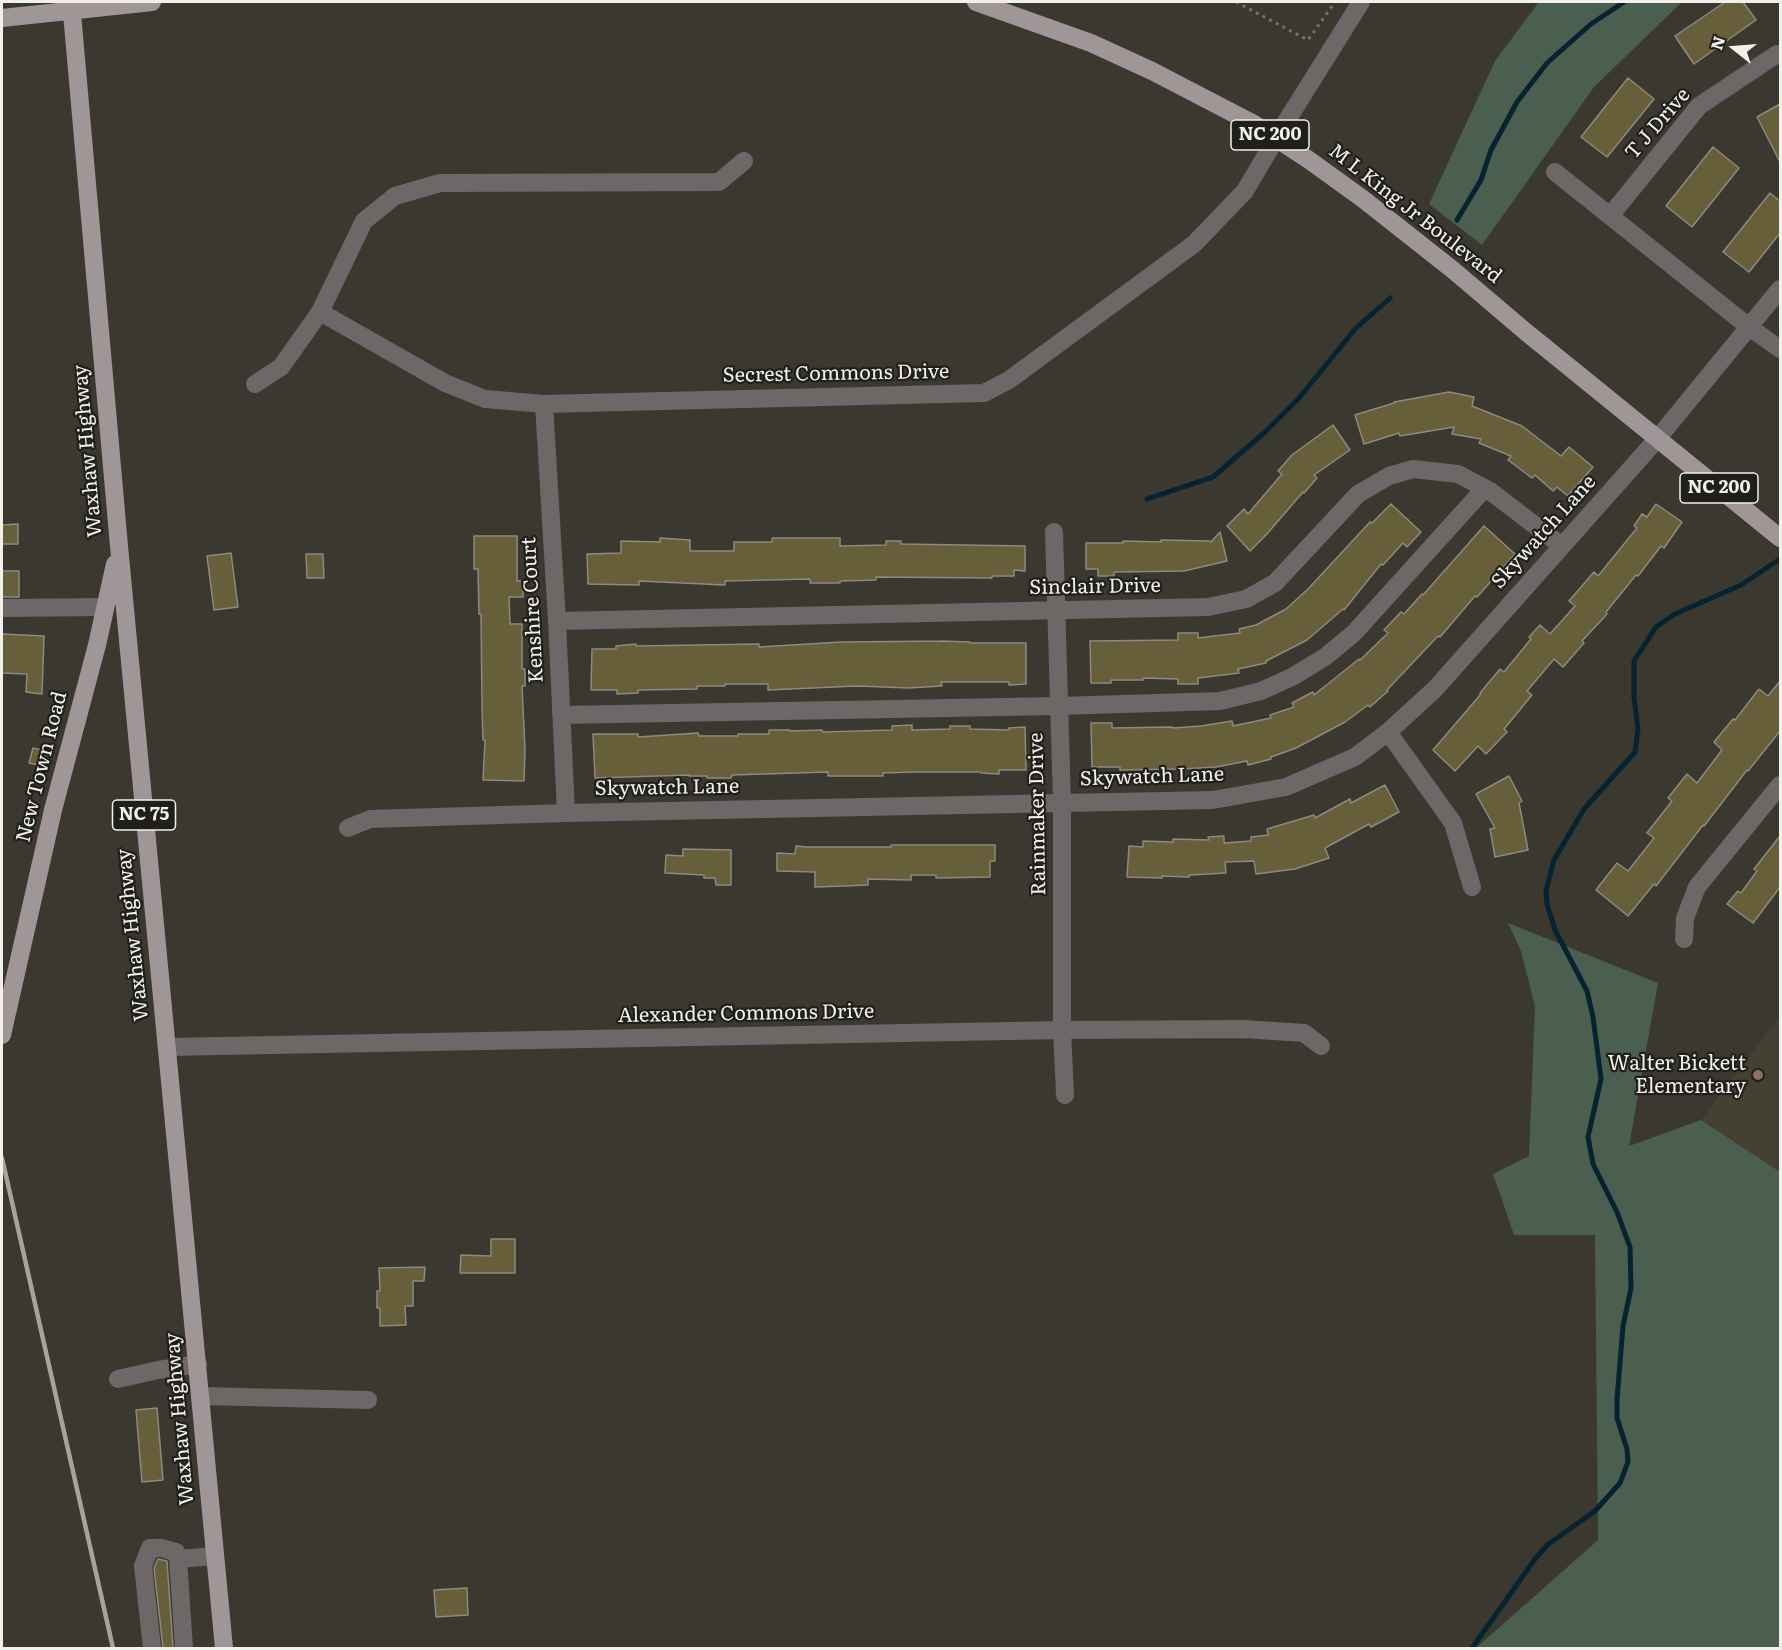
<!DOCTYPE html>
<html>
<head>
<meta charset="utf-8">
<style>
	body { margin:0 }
	#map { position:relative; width:1782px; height:1650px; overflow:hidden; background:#3a382f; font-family:Literata,serif }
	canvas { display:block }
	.frame { position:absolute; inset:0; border:3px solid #f2f0ea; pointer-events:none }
	.north { position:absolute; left:1704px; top:18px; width:60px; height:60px; -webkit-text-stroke:4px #201f1b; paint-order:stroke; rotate:287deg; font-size:16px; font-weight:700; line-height:24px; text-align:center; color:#f2f0ea }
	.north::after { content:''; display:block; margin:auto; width:21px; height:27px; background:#f2f0ea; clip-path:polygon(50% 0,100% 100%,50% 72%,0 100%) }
</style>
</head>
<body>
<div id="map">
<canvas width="1782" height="1650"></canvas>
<div class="frame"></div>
<div class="north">N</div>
</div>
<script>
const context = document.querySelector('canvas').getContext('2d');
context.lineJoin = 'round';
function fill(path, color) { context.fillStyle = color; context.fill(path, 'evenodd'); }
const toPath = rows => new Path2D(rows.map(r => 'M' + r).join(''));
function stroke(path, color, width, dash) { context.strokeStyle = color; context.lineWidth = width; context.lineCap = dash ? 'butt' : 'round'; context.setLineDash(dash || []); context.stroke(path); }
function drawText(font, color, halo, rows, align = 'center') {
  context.font = font + ' Literata,serif'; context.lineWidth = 4.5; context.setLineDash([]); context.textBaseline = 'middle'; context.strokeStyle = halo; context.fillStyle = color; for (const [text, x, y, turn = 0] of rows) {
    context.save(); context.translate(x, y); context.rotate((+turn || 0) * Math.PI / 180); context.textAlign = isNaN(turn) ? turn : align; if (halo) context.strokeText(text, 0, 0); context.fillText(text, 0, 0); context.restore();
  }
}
const built = toPath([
	[1780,1016,1780,1172,1701,1120]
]);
const green = toPath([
	[1539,2,1682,2,1594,87,1482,245,1429,204,1495,61],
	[1508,923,1658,983,1629,1146,1701,1120,1780,1172,1780,1648,1476,1648,1598,1540,1595,1235,1514,1235,1493,1174,1529,1156,1535,1006,1521,951]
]);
const stream = toPath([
	[1457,220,1481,180,1491,150,1517,102,1547,63,1591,24,1624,2],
	[1147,499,1213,477,1264,433,1299,398,1356,328,1390,298],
	[1472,1648,1535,1559,1547,1545,1595,1511,1620,1483,1628,1462,1627,1449,1617,1418,1617,1399,1623,1326,1631,1288,1630,1247,1617,1212,1593,1164,1588,1137,1601,1079,1593,1017,1587,991,1555,930,1547,904,1546,891,1554,860,1584,809,1635,752,1638,729,1634,698,1634,661,1656,627,1675,614,1741,585,1780,559]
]);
const building = toPath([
	[1725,2,1743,2,1756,20,1694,64,1675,36,1725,2],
	[1628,78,1654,99,1607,157,1581,137,1628,78],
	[1780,104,1780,162,1757,117,1780,104],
	[1713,147,1739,168,1692,227,1666,206,1713,147],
	[1770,193,1780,201,1780,233,1749,272,1723,252,1770,193],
	[1449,392,1474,397,1472,406,1522,426,1561,456,1569,447,1593,467,1568,496,1557,487,1553,491,1535,475,1532,478,1508,460,1511,456,1479,443,1481,439,1452,434,1454,427,1400,436,1399,433,1364,444,1355,415,1394,403,1394,402,1449,392],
	[1333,425,1350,450,1314,475,1317,478,1304,493,1303,492,1266,535,1250,551,1227,526,1244,509,1248,514,1282,474,1278,471,1292,455,1333,425],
	[1391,504,1421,532,1407,547,1403,543,1383,565,1381,564,1344,610,1343,609,1307,640,1266,661,1266,663,1238,669,1239,673,1198,678,1198,684,1178,684,1178,679,1143,678,1143,680,1111,680,1111,683,1091,683,1090,641,1178,640,1178,633,1198,633,1198,638,1240,633,1239,629,1256,625,1286,609,1308,589,1370,522,1372,523,1391,504],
	[1656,504,1682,522,1664,548,1661,546,1638,576,1636,575,1606,612,1607,614,1582,641,1584,643,1563,667,1554,659,1527,691,1532,695,1504,729,1507,732,1486,754,1478,746,1455,771,1433,750,1481,694,1480,693,1500,669,1504,672,1531,639,1529,637,1540,625,1550,634,1575,606,1569,601,1594,572,1598,576,1637,528,1634,526,1642,514,1647,517,1656,504],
	[18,524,18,544,2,544,2,525,18,524],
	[1484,526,1515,554,1477,597,1475,596,1440,637,1438,636,1387,690,1388,691,1370,707,1368,705,1345,722,1296,748,1271,757,1271,759,1248,765,1247,761,1216,767,1181,769,1120,770,1120,767,1092,767,1091,723,1112,723,1112,728,1172,727,1173,728,1201,726,1232,721,1233,726,1271,718,1270,715,1294,707,1292,703,1313,692,1314,695,1359,659,1360,660,1388,633,1384,630,1401,612,1404,614,1422,594,1423,595,1484,526],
	[1220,532,1227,561,1184,571,1114,572,1114,576,1098,576,1098,569,1086,569,1086,543,1123,543,1123,541,1161,542,1161,540,1210,541,1211,542,1220,532],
	[474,536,517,536,517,581,523,581,523,597,509,597,510,624,522,624,522,669,525,669,525,686,522,686,525,749,524,781,483,780,485,740,483,740,482,708,481,614,479,614,478,569,474,569,474,536],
	[660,538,690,540,690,551,734,551,734,542,772,542,772,538,840,538,840,546,886,545,886,541,901,541,901,544,1025,546,1025,571,1014,570,1014,576,992,576,992,578,876,577,876,580,840,581,840,583,810,583,810,579,725,581,725,585,639,581,639,585,588,584,587,554,621,553,621,541,660,542,660,538],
	[231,553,238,607,214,610,207,556,231,553],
	[306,554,323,554,324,578,307,578,306,554],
	[2,571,19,571,19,597,2,597,2,571],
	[2,634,44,636,42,694,26,692,27,674,2,673,2,634],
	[941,641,970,642,970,643,1026,643,1026,684,1009,685,1009,682,941,682,942,686,909,688,857,686,768,690,768,684,725,684,725,686,697,686,697,689,638,690,638,693,617,694,617,690,591,690,592,649,616,649,616,646,636,644,636,646,759,644,759,647,841,642,941,641],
	[1780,681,1780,731,1748,771,1747,770,1704,826,1703,825,1656,886,1654,884,1628,916,1596,890,1617,863,1628,871,1654,838,1647,833,1672,801,1668,798,1687,774,1697,783,1722,750,1714,742,1733,719,1735,720,1759,689,1768,696,1780,681],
	[912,725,912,730,950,729,950,726,970,726,970,729,1009,730,1009,728,1025,727,1026,770,999,770,999,774,981,773,981,772,913,772,883,773,883,776,828,776,828,772,732,775,731,778,707,778,707,776,689,776,689,775,595,778,593,734,638,734,638,737,698,733,699,736,738,736,738,734,769,734,769,730,790,730,790,731,822,730,823,732,892,730,892,726,912,725],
	[33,748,47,751,43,766,29,763,33,748],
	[1509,776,1522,801,1519,803,1528,850,1495,857,1490,829,1495,828,1476,794,1509,776],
	[1385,785,1399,812,1371,827,1369,824,1325,848,1329,858,1295,869,1256,874,1254,861,1225,862,1226,873,1189,875,1189,877,1162,876,1162,878,1127,877,1129,846,1143,847,1143,841,1173,842,1173,839,1209,840,1208,837,1224,836,1224,843,1251,841,1251,837,1268,835,1267,829,1314,815,1315,818,1350,799,1351,803,1385,785],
	[1780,836,1780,887,1753,923,1727,904,1738,891,1741,893,1757,871,1754,869,1780,836],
	[891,845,995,845,995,861,990,861,990,877,936,878,936,875,911,875,911,880,868,879,868,885,844,886,815,887,815,872,777,871,777,853,795,854,796,846,808,847,891,847,891,845],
	[683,849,731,850,731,885,716,885,715,878,704,878,704,875,665,873,666,855,683,856,683,849],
	[491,1239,515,1239,515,1273,460,1273,461,1255,491,1256,491,1239],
	[425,1267,424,1281,413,1281,413,1306,405,1306,406,1325,380,1326,380,1308,377,1308,377,1291,380,1291,379,1268,425,1267],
	[157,1408,163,1480,142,1482,136,1410,157,1408],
	[158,1559,167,1561,173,1648,163,1648,154,1568,158,1559],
	[467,1588,468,1615,436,1617,434,1590,467,1588]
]);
const path = toPath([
	[1236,2,1308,40,1335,2]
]);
const minor = toPath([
	[1555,172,1749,327,1780,349],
	[1610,216,1699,106,1777,54,1780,54],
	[320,312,445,383,485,399,544,404,984,393,1009,380,1194,244,1245,191,1276,138,1361,2],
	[255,384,281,367,320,312,364,221,395,196,440,183,719,182,744,161],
	[544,404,557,621,566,813],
	[1054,532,1062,803,1062,1030,1065,1095],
	[2,608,105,607],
	[557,621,1208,607,1246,599,1275,583,1358,494,1389,476,1413,469,1458,474,1490,491,1562,546],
	[561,715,1059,706,1220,701,1261,691,1292,677,1325,657,1354,633,1485,488],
	[1388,732,1453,823,1472,887],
	[348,828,370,819,566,813,1213,800,1286,787,1355,757,1388,732,1435,689,1658,438,1780,289],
	[1684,939,1685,918,1697,887,1780,785],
	[167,1047,1062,1030,1243,1029,1304,1033,1321,1046],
	[118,1379,158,1370,198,1364],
	[201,1396,368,1400],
	[152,1648,143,1566,150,1548,161,1548,176,1552,178,1559],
	[184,1648,178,1559,215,1556]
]);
const major = toPath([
	[71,2,119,546,224,1648],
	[976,2,1091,43,1152,71,1254,124,1309,160,1363,199,1453,270,1526,332,1780,538],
	[2,18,152,2],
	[2,1035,53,810,97,645,115,564]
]);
const rail = toPath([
	[2,1158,113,1648]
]);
const markers = [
	[1758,1075,6,"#8d6e63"]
];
const shields = [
	[1270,135,78],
	[1719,488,78],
	[144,815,63]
];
const shieldNames = [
	["NC 200",1270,135],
	["NC 200",1719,488],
	["NC 75",144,815]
];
const streetNames = [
	["T J Drive",1658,124,-49],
	["M L King Jr Boulevard",1415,214,38],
	["Secrest Commons Drive",836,374,-1],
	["Waxhaw Highway",88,451,-95],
	["Skywatch Lane",1544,532,-48],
	["Sinclair Drive",1095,587,-1],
	["Kenshire Court",533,610,-93],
	["New Town Road",42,767,-76],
	["Skywatch Lane",1152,777,-2],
	["Skywatch Lane",667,788,-1],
	["Rainmaker Drive",1038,814,-91],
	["Waxhaw Highway",133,935,-96],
	["Alexander Commons Drive",746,1014,-1],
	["Waxhaw Highway",180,1419,-95]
];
const poiNames = [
	["Walter Bickett",1746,1064],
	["Elementary",1746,1087]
];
fill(built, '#454132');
fill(green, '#4b5f50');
stroke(stream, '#052331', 5);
fill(building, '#675e3a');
stroke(building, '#8d8a80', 1.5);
stroke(path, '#74726a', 3, [3, 4.5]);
stroke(minor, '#6d6768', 18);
stroke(major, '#a19697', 18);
stroke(rail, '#a5a39c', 4.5);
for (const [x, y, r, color] of markers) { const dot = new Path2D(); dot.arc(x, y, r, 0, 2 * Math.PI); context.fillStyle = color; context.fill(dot); stroke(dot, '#201f1b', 2); }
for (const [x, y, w] of shields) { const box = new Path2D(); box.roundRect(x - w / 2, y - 15, w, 30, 4.5); context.fillStyle = '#201f1b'; context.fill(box); stroke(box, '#f2f0ea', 1.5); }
drawText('bold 18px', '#f2f0ea', null, shieldNames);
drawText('20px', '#f2f0ea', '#201f1b', streetNames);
drawText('20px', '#f2f0ea', '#201f1b', poiNames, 'right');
</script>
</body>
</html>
